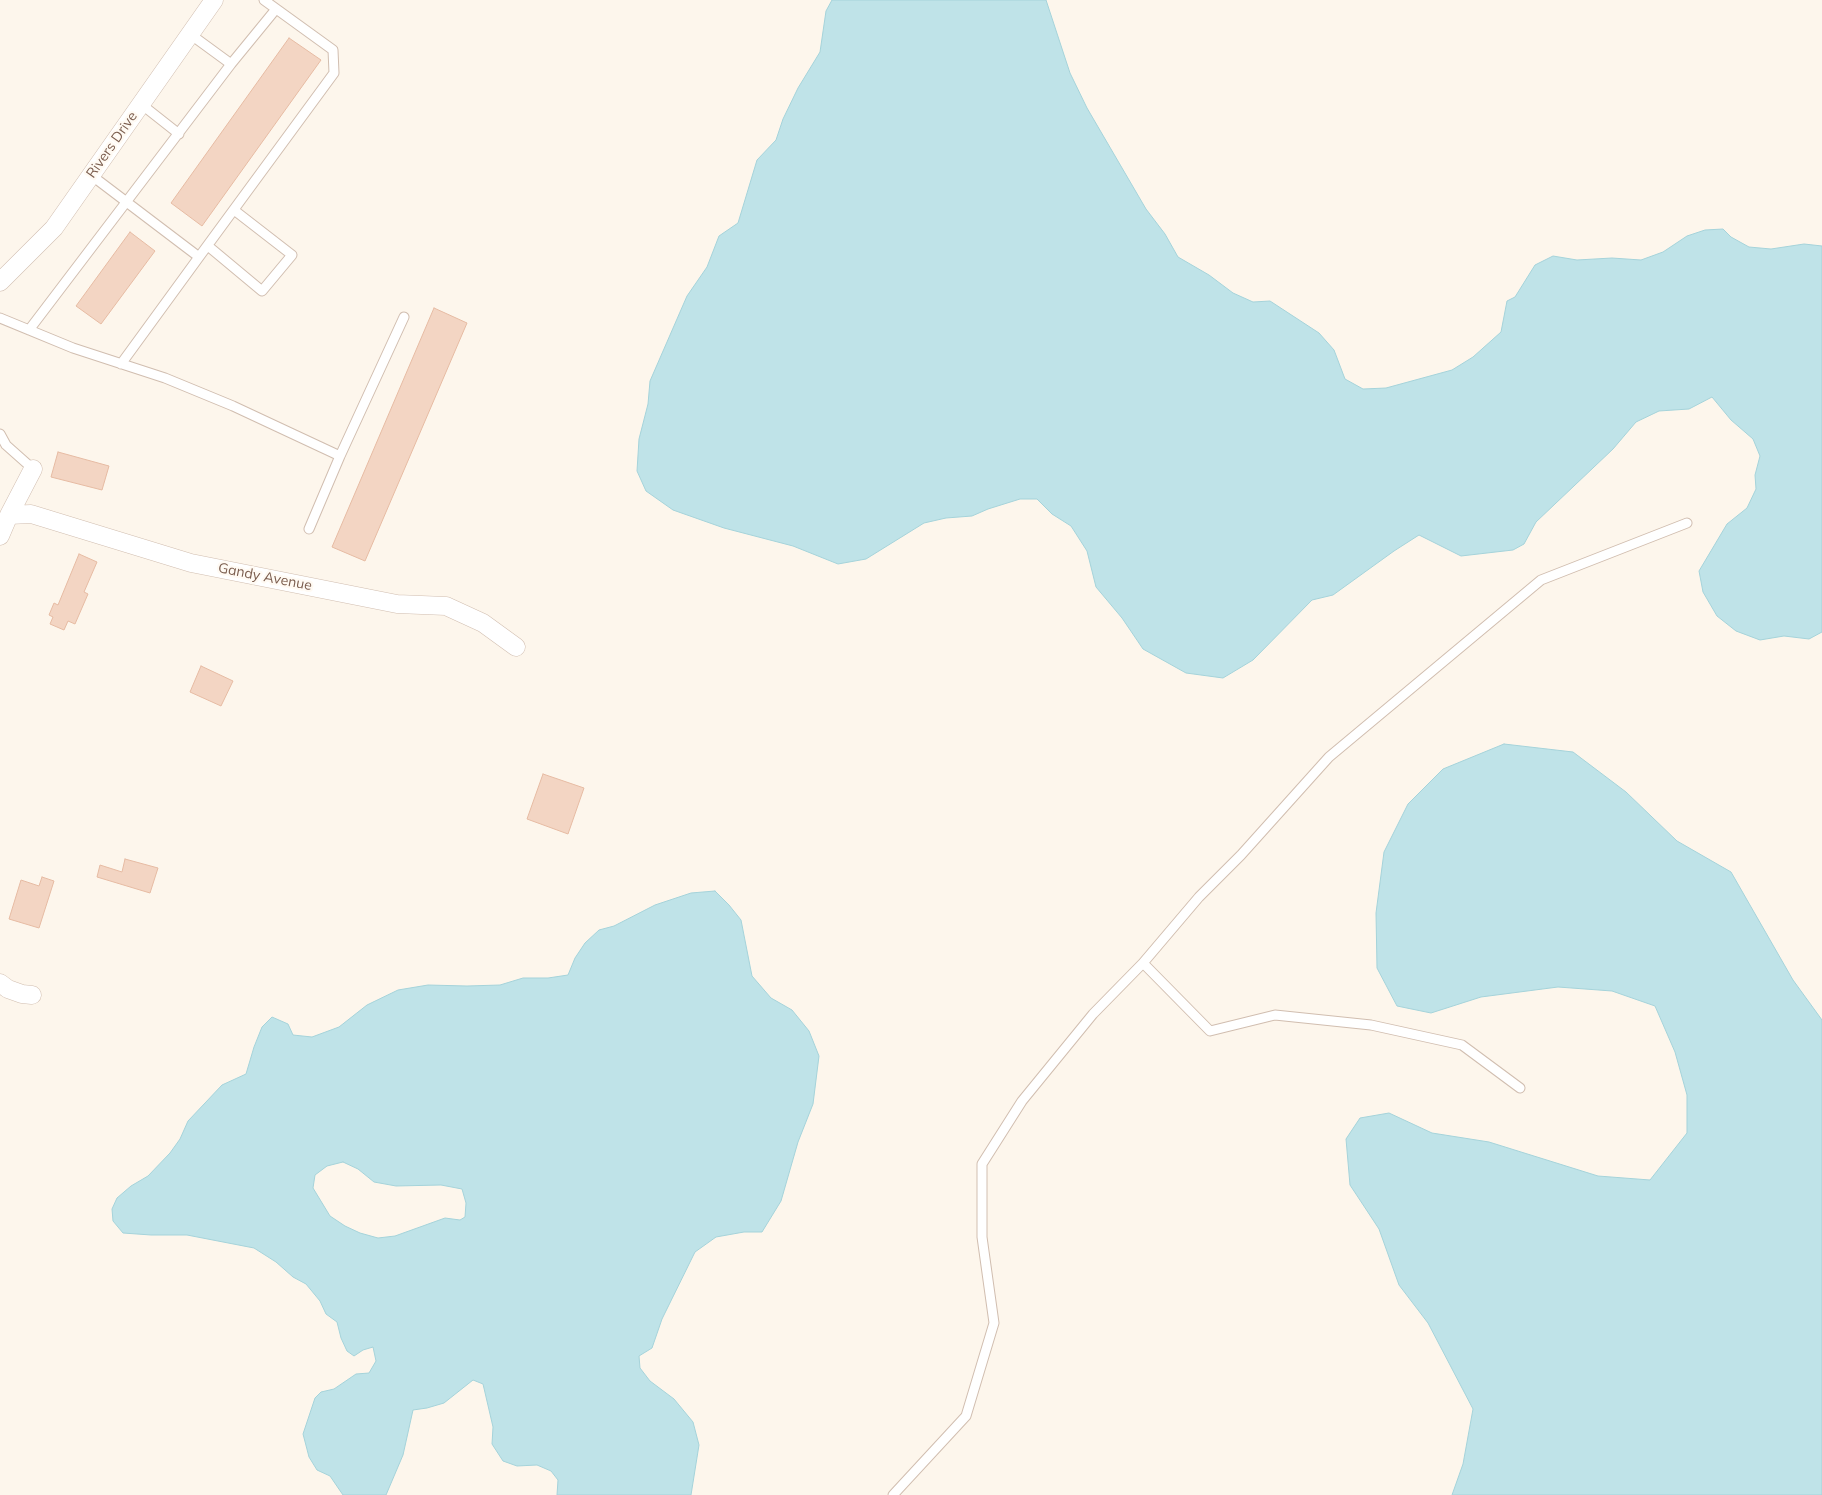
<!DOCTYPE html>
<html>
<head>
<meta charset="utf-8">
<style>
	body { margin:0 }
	canvas { display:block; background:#fdf6ec }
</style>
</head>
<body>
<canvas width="1822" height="1495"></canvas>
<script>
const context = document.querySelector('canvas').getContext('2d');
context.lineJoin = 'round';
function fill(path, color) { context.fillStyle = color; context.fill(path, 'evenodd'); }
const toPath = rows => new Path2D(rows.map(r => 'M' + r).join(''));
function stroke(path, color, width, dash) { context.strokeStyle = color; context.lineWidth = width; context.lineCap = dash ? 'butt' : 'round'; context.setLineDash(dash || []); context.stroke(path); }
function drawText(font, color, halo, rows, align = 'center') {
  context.font = font + ' Mulish,sans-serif'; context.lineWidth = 4.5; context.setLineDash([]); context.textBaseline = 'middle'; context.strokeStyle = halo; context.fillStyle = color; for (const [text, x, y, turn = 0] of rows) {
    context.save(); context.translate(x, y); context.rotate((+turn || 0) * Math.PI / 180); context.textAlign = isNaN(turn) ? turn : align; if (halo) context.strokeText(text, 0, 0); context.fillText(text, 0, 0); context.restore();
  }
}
const water = toPath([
	[832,0,1046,0,1070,73,1087,108,1146,209,1165,234,1178,257,1209,275,1233,293,1253,302,1270,301,1319,333,1334,350,1345,379,1363,389,1386,388,1452,370,1473,357,1501,332,1507,301,1515,297,1535,265,1553,256,1577,260,1612,258,1641,260,1663,252,1687,236,1705,230,1723,229,1731,237,1749,247,1771,249,1804,244,1822,246,1822,632,1809,639,1784,636,1760,640,1736,631,1717,616,1703,592,1699,571,1727,524,1747,508,1756,489,1755,475,1760,456,1753,439,1731,420,1712,397,1689,409,1659,411,1636,422,1613,449,1536,522,1524,544,1513,550,1461,556,1419,535,1394,551,1333,595,1312,600,1253,660,1223,678,1186,673,1143,649,1122,618,1096,587,1087,551,1071,526,1052,514,1037,499,1020,499,988,509,972,516,946,518,924,523,866,559,838,564,793,546,724,528,673,510,646,491,637,471,639,439,648,404,650,381,687,296,707,267,719,236,738,223,757,160,776,140,783,119,798,88,820,52,826,11,832,0],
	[1504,744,1573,752,1626,792,1677,841,1731,872,1793,980,1822,1020,1822,1495,1452,1495,1463,1464,1473,1409,1428,1323,1399,1285,1379,1229,1350,1185,1346,1139,1360,1118,1389,1113,1432,1133,1489,1142,1598,1176,1650,1180,1687,1133,1687,1095,1675,1052,1655,1006,1612,991,1558,987,1481,997,1431,1013,1397,1006,1377,968,1376,913,1384,852,1408,804,1443,769,1504,744],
	[715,891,729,905,741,920,752,976,771,998,792,1010,809,1031,819,1056,813,1104,798,1142,781,1201,762,1232,744,1232,716,1237,695,1252,662,1319,652,1348,639,1356,640,1368,650,1381,674,1399,693,1422,699,1445,691,1495,557,1495,558,1480,551,1471,537,1465,517,1466,503,1461,492,1444,493,1427,483,1384,473,1380,444,1403,427,1408,413,1410,403,1455,386,1495,343,1495,330,1476,317,1470,309,1457,303,1434,315,1398,321,1392,334,1389,356,1374,369,1373,376,1361,373,1347,363,1350,354,1356,347,1351,341,1338,337,1322,326,1314,320,1301,306,1284,293,1277,276,1262,254,1248,187,1235,151,1235,123,1233,113,1221,112,1209,117,1198,131,1186,148,1176,170,1153,180,1139,188,1121,222,1085,246,1074,254,1047,262,1027,272,1017,288,1024,293,1035,312,1037,339,1027,367,1005,398,990,428,985,467,986,500,985,523,978,548,978,568,975,575,958,585,943,599,930,614,926,655,905,691,893,715,891],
	[343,1162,358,1169,374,1182,396,1186,441,1185,462,1189,466,1203,465,1217,460,1220,445,1218,395,1236,378,1238,360,1233,345,1226,330,1216,313,1188,315,1175,327,1166,343,1162]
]);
const building = toPath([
	[289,38,321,60,202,226,171,203,289,38],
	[130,232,155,251,101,324,76,306,130,232],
	[434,308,467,323,365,561,332,547,434,308],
	[58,452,109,466,102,490,51,477,58,452],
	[79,554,97,562,84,592,88,594,75,624,68,621,64,630,50,624,53,617,49,615,54,603,58,605,79,554],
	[201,666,233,681,221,706,190,692,201,666],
	[543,774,584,788,568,834,527,819,543,774],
	[125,859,158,868,150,893,97,877,100,865,122,872,125,859],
	[42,877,54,881,39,928,9,919,21,880,39,886,42,877]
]);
const lane = toPath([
	[190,34,231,64],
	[141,104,179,134],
	[91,175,199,257,121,364],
	[208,246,262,291,292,255,234,210],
	[199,257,334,73,333,50,264,0],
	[0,318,73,348,165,378,233,406,340,456,404,317],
	[29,330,231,64,276,9],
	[0,434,6,445,33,469],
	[309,529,340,456],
	[1143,963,1210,1031,1275,1015,1371,1025,1462,1045,1520,1088],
	[893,1495,966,1416,994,1323,982,1237,982,1164,1022,1101,1093,1014,1143,963,1199,897,1241,855,1329,757,1541,580,1687,523]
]);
const street = toPath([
	[0,282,54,228,214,0],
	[9,515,31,514,191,563,397,604,446,606,483,623,516,647],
	[0,536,9,515,33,469],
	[0,983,8,989,22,994,32,995]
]);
const streetNames = [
	["Rivers Drive",112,145,-55],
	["Gandy Avenue",265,577,11]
];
fill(water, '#bfe3e8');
stroke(water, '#a5d3da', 1);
fill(building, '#f3d5c3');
stroke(building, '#e6bba3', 1);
stroke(lane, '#d1beb0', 11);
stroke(street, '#d1beb0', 19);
stroke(lane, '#fff', 9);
stroke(street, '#fff', 18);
drawText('14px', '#7a5c4d', '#fffaf3', streetNames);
</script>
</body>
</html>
